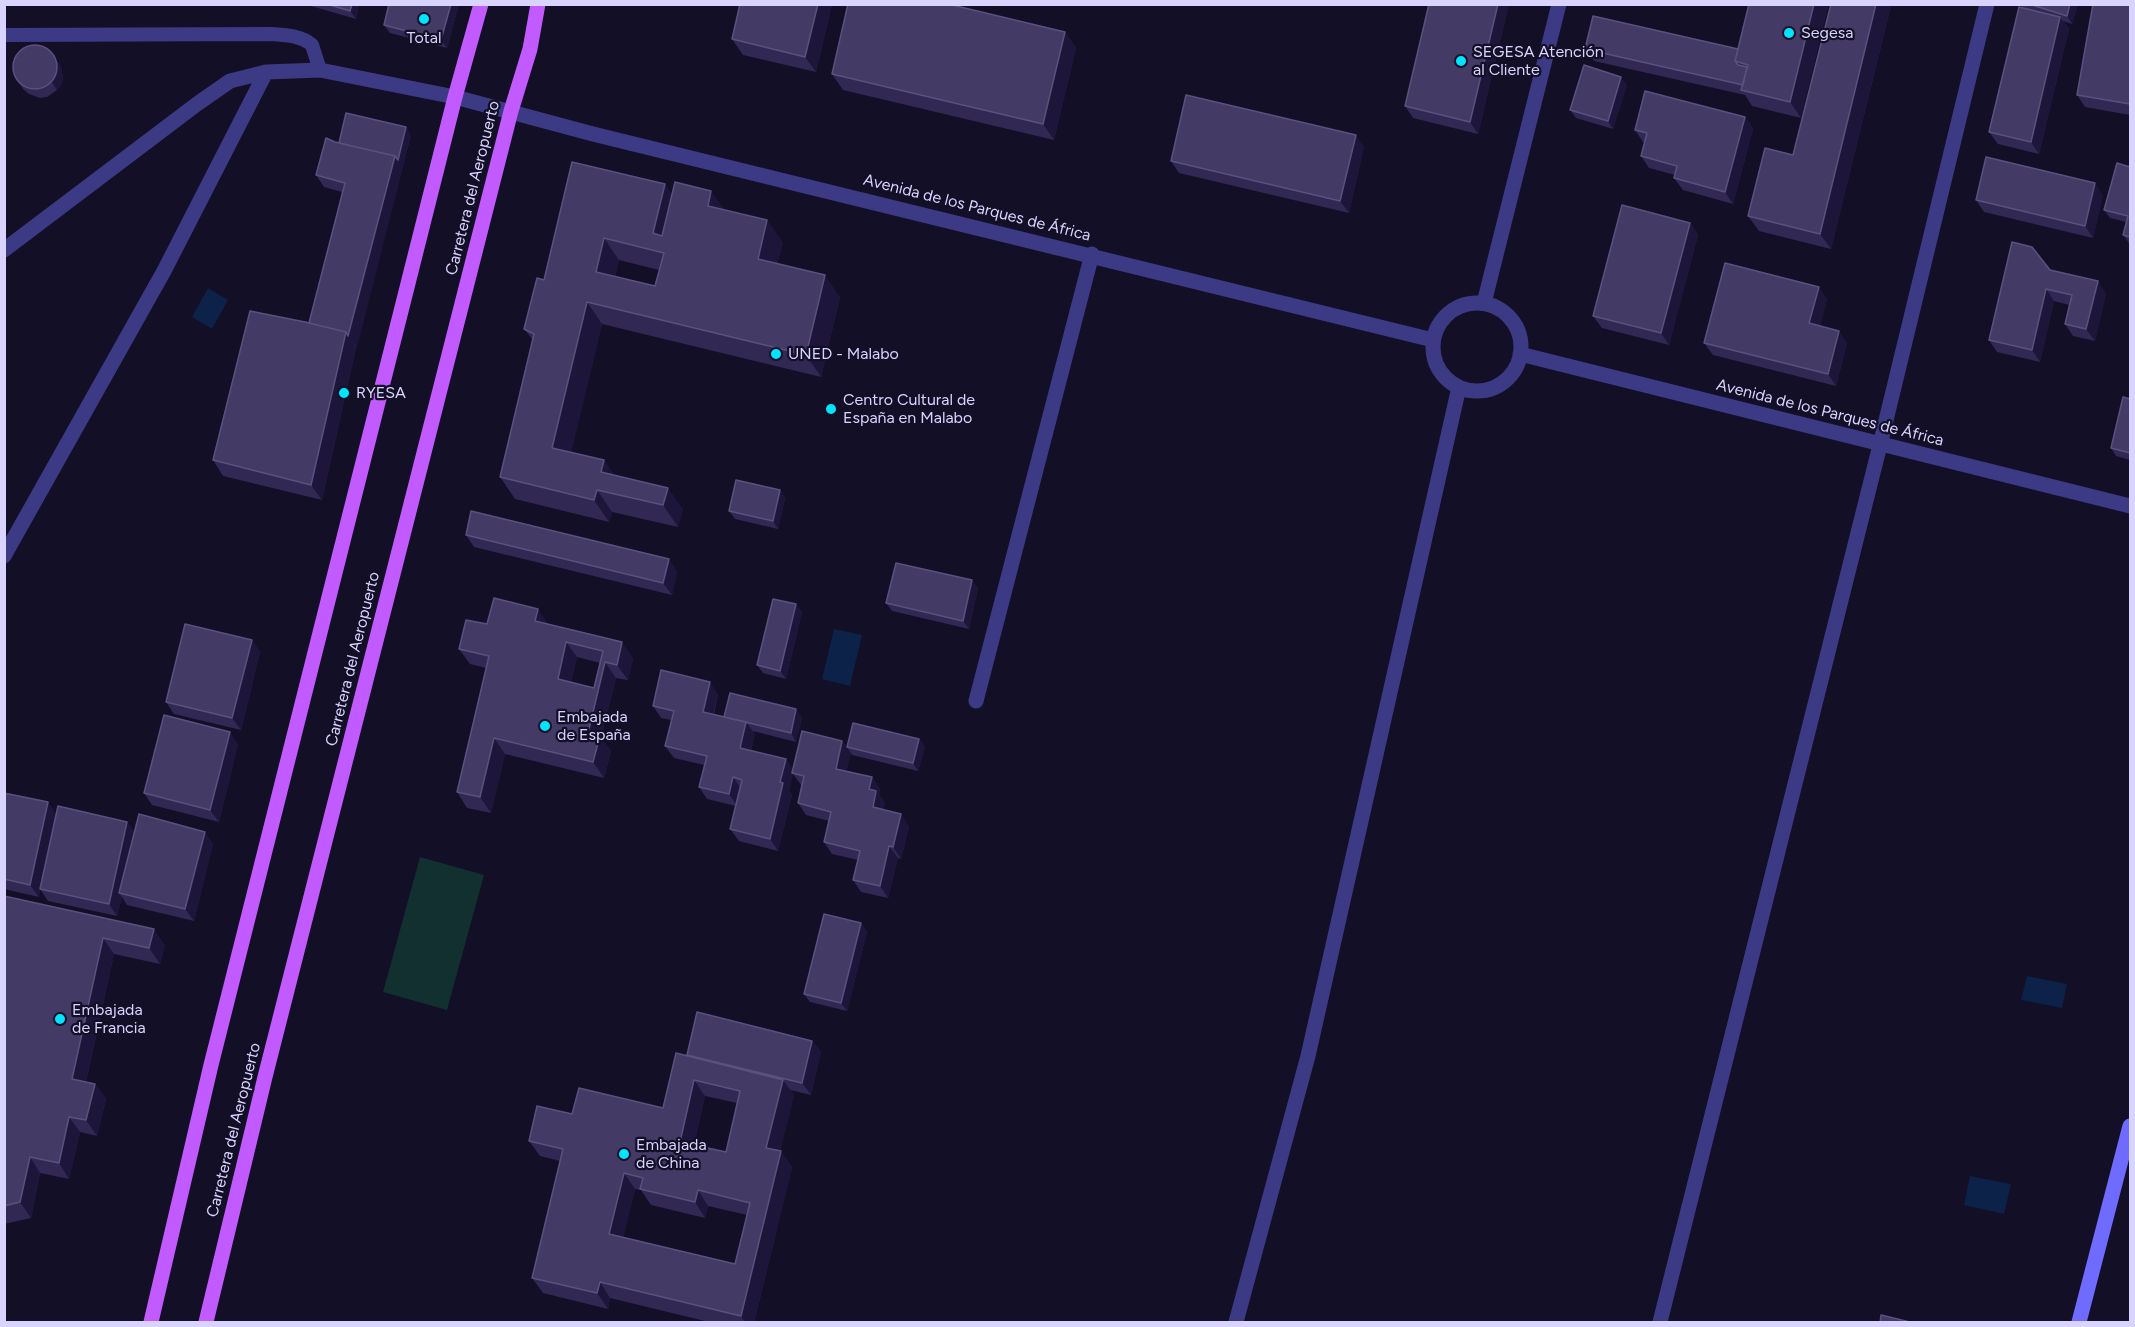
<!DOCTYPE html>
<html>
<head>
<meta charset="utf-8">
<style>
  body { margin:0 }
  #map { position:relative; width:2135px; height:1327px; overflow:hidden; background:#130f26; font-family:Figtree,sans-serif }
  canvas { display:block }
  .frame { position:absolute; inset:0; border:6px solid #d9d4ff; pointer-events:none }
</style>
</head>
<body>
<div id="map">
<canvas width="2135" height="1327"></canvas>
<div class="frame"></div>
</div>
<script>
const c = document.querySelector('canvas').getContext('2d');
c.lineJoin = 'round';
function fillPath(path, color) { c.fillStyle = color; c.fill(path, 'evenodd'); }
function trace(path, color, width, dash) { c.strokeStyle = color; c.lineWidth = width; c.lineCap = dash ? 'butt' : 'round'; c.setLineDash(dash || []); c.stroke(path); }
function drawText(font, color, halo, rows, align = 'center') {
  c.font = font + ' Figtree,sans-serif'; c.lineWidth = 4.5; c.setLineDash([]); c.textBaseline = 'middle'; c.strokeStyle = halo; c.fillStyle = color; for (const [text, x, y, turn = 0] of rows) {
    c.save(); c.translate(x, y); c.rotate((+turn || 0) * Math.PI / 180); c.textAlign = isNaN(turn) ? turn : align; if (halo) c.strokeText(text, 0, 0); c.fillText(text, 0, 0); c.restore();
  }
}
const green = new Path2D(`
  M 420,857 L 484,875 L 447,1010 L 383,992 Z`);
const water = new Path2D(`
  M 208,288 L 228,300 L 212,329 L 192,317 Z
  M 834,629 L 862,635 L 850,686 L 822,679 Z
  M 2027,976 L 2067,984 L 2062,1008 L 2021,1000 Z
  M 1970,1176 L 2011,1184 L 2004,1214 L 1964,1205 Z`);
const lane = new Path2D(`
  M 4,35 L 270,34 C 284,35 301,35 312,45 L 320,70`);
const street = new Path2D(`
  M 4,250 L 197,104 L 230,81 L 266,72 L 320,70 L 455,97 L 593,134 L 1433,340
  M 1484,303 L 1559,4
  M1433 347a44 44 0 1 1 88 0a44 44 0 1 1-88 0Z
  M 1520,354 L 2130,506
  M 4,556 L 164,271 L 266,72
  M 976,701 L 1092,254
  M 1236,1322 L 1308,1056 L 1459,387
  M 1660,1322 L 1880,445 L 1987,4`);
const secondary = new Path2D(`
  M 2079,1322 L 2130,1126`);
const primary = new Path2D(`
  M 151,1322 L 211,1065 L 455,97 L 481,4
  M 206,1322 L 265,1077 L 511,111 L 530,49 L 538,4`);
const wall = new Path2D(`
  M 304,4 L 359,4 L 356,19 Z
  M 389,4 L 459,4 L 447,48 L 390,33 L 384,25 Z
  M 740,4 L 832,4 L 816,72 L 743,55 L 732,39 Z
  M 1429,4 L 1509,4 L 1478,134 L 1413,118 L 1405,106 Z
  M 1749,4 L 1801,118 L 1752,106 L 1745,95 L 1594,61 L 1585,49 L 1738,49 Z
  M 1831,4 L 1889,4 L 1891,6 L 1831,249 L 1759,231 L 1748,216 L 1793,155 Z
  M 2020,4 L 2078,4 L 2072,24 L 2063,21 L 2069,29 L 2039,154 L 1998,144 L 1989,132 L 2023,8 Z
  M 2130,4 L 2130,115 L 2085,107 L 2077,95 Z
  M 1065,32 L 1076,48 L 1054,140 L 843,90 L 832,74 Z
  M 61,66 L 63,79 L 61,85 L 57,90 L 47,97 L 40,98 L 29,94 L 24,90 L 18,82 Z
  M 1627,85 L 1613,129 L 1576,118 L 1570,110 Z
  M 1745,117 L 1753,129 L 1733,204 L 1683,190 L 1674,178 L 1675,175 L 1649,168 L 1641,156 L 1644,142 L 1643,142 L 1635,130 Z
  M 411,135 L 356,348 L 322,500 L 223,476 L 213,460 L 309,323 L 342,192 L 324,187 L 316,175 L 339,143 Z
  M 1364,147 L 1349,213 L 1179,173 L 1171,161 Z
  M 572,162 L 672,194 L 724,210 L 783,242 L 777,264 L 840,297 L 821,377 L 602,324 L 571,452 L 604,460 L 614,475 L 683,509 L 678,527 L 612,512 L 609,522 L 515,499 L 500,477 L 533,340 L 524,329 L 544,280 ZM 619,260 L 659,270 L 655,286 L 615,277 Z
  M 2130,167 L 2130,244 L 2129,243 L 2123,235 L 2126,222 L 2110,218 L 2104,210 Z
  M 2103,195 L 2093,238 L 1984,212 L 1976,200 Z
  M 1690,223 L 1698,235 L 1669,345 L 1602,328 L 1593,316 Z
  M 2050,270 L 2106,293 L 2095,341 L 2073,336 L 2065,324 L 2069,305 L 2054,301 L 2040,362 L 1997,352 L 1989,340 Z
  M 1827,299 L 1820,326 L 1847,343 L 1836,386 L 1713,355 L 1704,343 Z
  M 2130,399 L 2130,460 L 2116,456 L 2111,448 Z
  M 780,490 L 785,498 L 778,529 L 735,519 L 729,511 Z
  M 466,535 L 677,571 L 672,595 L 474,547 Z
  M 978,588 L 969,629 L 892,611 L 886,603 Z
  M 802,612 L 786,679 L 763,673 L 757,665 Z
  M 487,624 L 549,624 L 633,658 L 628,680 L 616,678 L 601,738 L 611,751 L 604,778 L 505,754 L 491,813 L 467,808 L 457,792 L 486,668 L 470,664 L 459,649 ZM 577,657 L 600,663 L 594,688 L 571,682 Z
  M 252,640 L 260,652 L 241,730 L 174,714 L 166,702 Z
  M 718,694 L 714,714 L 724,717 L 802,717 L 796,742 L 753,731 L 755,734 L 751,750 L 793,769 L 842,741 L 851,753 L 846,771 L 872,777 L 880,789 L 879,794 L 885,803 L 883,809 L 909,826 L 901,859 L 898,858 L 888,898 L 861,892 L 853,880 L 858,860 L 832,854 L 824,842 L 829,821 L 806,815 L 798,803 L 802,785 L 801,785 L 793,774 L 789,791 L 792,795 L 778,851 L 739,841 L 730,829 L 736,806 L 707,799 L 699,787 L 704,765 L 674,758 L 665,746 L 671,720 L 661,718 L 653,706 Z
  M 919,739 L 925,747 L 918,771 L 852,755 L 847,747 Z
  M 238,744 L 219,822 L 152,805 L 144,793 Z
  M 4,793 L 56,814 L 127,822 L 134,832 L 213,844 L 194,921 L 127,905 L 122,897 L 117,916 L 48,901 L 40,889 L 39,897 L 4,889 Z
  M 4,896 L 165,945 L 160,964 L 114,954 L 86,1082 L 95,1084 L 106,1099 L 97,1136 L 80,1132 L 69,1179 L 40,1173 L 31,1218 L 4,1224 Z
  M 861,923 L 867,932 L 847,1011 L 810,1002 L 804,994 Z
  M 812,1041 L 821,1052 L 811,1095 L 790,1090 L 794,1095 L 780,1151 L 792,1167 L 754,1323 L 713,1323 L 610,1298 L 608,1309 L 543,1293 L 532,1278 L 560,1161 L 540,1156 L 529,1141 L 572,1114 L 663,1108 L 688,1056 L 687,1055 ZM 705,1096 L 737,1103 L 726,1152 L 694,1145 ZM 635,1189 L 641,1190 L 651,1205 L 705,1218 L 708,1206 L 747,1215 L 735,1264 L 623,1237 Z`);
const shadedWall = new Path2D(`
  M 352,4 L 359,4 L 356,19 L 350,11 Z
  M 451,4 L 459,4 L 447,48 L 441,40 Z
  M 818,4 L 832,4 L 816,72 L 805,57 Z
  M 1498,4 L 1509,4 L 1478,134 L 1470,122 Z
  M 1814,4 L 1829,4 L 1801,118 L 1790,102 Z
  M 1876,4 L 1889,4 L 1891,6 L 1831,249 L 1820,234 Z
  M 2070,4 L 2078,4 L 2072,24 L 2067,16 Z
  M 2060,17 L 2069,29 L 2039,154 L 2031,142 Z
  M 1065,32 L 1076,48 L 1054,140 L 1043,124 Z
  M 55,58 L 61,66 L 63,79 L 61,85 L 57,90 L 52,82 Z
  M 1621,77 L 1627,85 L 1613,129 L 1608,121 Z
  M 1745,117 L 1753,129 L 1733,204 L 1725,192 Z
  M 406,127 L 411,135 L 357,348 L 348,336 L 395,156 Z
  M 1356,135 L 1364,147 L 1349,213 L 1340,201 Z
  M 2095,183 L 2103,195 L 2093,238 L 2085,226 Z
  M 665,184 L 680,206 L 668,255 L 653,233 Z
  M 711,191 L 727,213 L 708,206 Z
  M 767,220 L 783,242 L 773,281 L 758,259 Z
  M 1690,223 L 1698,235 L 1669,345 L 1661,333 Z
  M 604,238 L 619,260 L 611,294 L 596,272 Z
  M 825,275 L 840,297 L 821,377 L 806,355 Z
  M 2098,281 L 2106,293 L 2095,341 L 2086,329 Z
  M 1819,287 L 1827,299 L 1818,335 L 1809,323 Z
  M 2046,289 L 2054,301 L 2040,362 L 2032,350 Z
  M 587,302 L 602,324 L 567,470 L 552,448 Z
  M 1839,331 L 1847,343 L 1836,386 L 1828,374 Z
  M 346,332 L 356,348 L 322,500 L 311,485 Z
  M 604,460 L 619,482 L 601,472 Z
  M 668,488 L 683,509 L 678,527 L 663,505 Z
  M 597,490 L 612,512 L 609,522 L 594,500 Z
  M 780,490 L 785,498 L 778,529 L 773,521 Z
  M 669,559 L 677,571 L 672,595 L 663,583 Z
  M 972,580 L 978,588 L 969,629 L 963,621 Z
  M 796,604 L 802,612 L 786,679 L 780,671 Z
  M 538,609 L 549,625 L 535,621 Z
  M 252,640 L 260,652 L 241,730 L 232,718 Z
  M 566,642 L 577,657 L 568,695 L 558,679 Z
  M 622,642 L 633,658 L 628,680 L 617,665 Z
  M 605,662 L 616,678 L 601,738 L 611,751 L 604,778 L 593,762 L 588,733 Z
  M 710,682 L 718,694 L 711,723 L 703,712 Z
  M 796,709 L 802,717 L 796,742 L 791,733 Z
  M 746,722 L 755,734 L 749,760 L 740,748 Z
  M 230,732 L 238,744 L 219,822 L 210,810 Z
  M 494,738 L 505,754 L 491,813 L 480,797 Z
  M 919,739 L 925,747 L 918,771 L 913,763 Z
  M 842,741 L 851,753 L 844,781 L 836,769 Z
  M 786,759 L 794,771 L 789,791 L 792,795 L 778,851 L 770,839 L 780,782 Z
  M 733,777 L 741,789 L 737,806 L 729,794 Z
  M 872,777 L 880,789 L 879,794 L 885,803 L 881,819 L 873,807 L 869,789 Z
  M 48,802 L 57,814 L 39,897 L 30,885 Z
  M 901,814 L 909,826 L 901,859 L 893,847 Z
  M 127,822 L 136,834 L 119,893 L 122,897 L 117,916 L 109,904 Z
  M 205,832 L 213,844 L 194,921 L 185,909 Z
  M 889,846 L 898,858 L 888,898 L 880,886 Z
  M 861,923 L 867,932 L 847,1011 L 841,1003 Z
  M 154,929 L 165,945 L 160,964 L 149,948 Z
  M 103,938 L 114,954 L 83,1095 L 72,1079 Z
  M 812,1041 L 821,1052 L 811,1095 L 802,1083 Z
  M 694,1080 L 705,1096 L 691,1158 L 680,1142 Z
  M 783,1080 L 794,1095 L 777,1164 L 766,1148 Z
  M 95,1084 L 106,1099 L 97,1136 L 86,1120 Z
  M 69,1117 L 80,1132 L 69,1179 L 59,1163 Z
  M 781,1151 L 792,1167 L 754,1323 L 745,1323 L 741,1316 Z
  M 30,1157 L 40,1173 L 31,1218 L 20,1202 Z
  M 624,1173 L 635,1189 L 620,1250 L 609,1234 Z
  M 698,1190 L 708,1206 L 705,1218 L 695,1202 Z
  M 600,1282 L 610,1298 L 608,1309 L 597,1293 Z`);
const building = new Path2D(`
  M 327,4 L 352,4 L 350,11 Z
  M 389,4 L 451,4 L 441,40 L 384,25 Z
  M 740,4 L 818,4 L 805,57 L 732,39 Z
  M 848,4 L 948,4 L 1065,32 L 1043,124 L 832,74 Z
  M 1429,4 L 1498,4 L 1470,122 L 1405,106 Z
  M 1749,4 L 1814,4 L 1790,102 L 1741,90 L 1748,65 L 1735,61 Z
  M 1831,4 L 1876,4 L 1820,234 L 1748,216 L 1765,148 L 1793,155 Z
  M 2029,4 L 2070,4 L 2067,16 Z
  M 2093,4 L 2130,4 L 2130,104 L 2077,95 Z
  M 2019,7 L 2060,17 L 2031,142 L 1989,132 Z
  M 1593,16 L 1738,49 L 1735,61 L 1738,65 L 1747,67 L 1743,85 L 1585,49 Z
  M13 67a22 22 0 1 1 44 0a22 22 0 1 1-44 0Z
  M 1584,65 L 1621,77 L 1608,121 L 1570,110 Z
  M 1645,91 L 1745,117 L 1725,192 L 1674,178 L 1677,166 L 1641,156 L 1647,133 L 1635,130 Z
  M 1186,95 L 1356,135 L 1340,201 L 1171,161 Z
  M 346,113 L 406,127 L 398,160 L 395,156 L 339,143 Z
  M 326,138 L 335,142 L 395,156 L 348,336 L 346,332 L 309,323 L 345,183 L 316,175 Z
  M 1986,157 L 2095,183 L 2085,226 L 1976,200 Z
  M 572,162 L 665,184 L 653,233 L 662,236 L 675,182 L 711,191 L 708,206 L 767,220 L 758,259 L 825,275 L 806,355 L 587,302 L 552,448 L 604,460 L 601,472 L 668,488 L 663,505 L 597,490 L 594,500 L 500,477 L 534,334 L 524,329 L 537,278 L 544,280 ZM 604,238 L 664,253 L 655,286 L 596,272 Z
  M 2117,163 L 2130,167 L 2130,237 L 2123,235 L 2128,216 L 2104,210 Z
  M 1622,205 L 1690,223 L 1661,333 L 1593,316 Z
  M 2012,242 L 2032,247 L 2050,270 L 2098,281 L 2086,329 L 2065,324 L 2072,295 L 2046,289 L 2032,350 L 1989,340 Z
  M 1725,263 L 1819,287 L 1809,323 L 1839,331 L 1828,374 L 1704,343 Z
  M 250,311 L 305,322 L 346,332 L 311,485 L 213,460 Z
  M 2123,397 L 2130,399 L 2130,453 L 2111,448 Z
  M 736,480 L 780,490 L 773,521 L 729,511 Z
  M 471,511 L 669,559 L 663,583 L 466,535 Z
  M 896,563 L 972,580 L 963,621 L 886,603 Z
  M 494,598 L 538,609 L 535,621 L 622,642 L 617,665 L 605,662 L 588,733 L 600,736 L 593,762 L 494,738 L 480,797 L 457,792 L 489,656 L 459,649 L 466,620 L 487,624 ZM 566,642 L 603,651 L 594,688 L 558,679 Z
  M 773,599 L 796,604 L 780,671 L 757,665 Z
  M 185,624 L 252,640 L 232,718 L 166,702 Z
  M 661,670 L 710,682 L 703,712 L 746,722 L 740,748 L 786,759 L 780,782 L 783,783 L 770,839 L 730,829 L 742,780 L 733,777 L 729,794 L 699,787 L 707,756 L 665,746 L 674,711 L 653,706 Z
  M 730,693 L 796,709 L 791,733 L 724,717 Z
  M 164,715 L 230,732 L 210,810 L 144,793 Z
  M 853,723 L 919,739 L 913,763 L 847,747 Z
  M 802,731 L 842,741 L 836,769 L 872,777 L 869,789 L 876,791 L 873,807 L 901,814 L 893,847 L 889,846 L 880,886 L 853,880 L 860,851 L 824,842 L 831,812 L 798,803 L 804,776 L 792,773 Z
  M 4,793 L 48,802 L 30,885 L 4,879 Z
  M 58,806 L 127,822 L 109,904 L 40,889 Z
  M 139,814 L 205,832 L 185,909 L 119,893 Z
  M 4,896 L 154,929 L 149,948 L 103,938 L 72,1079 L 95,1084 L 86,1120 L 69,1117 L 59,1163 L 30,1157 L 20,1202 L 4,1206 Z
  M 824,914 L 861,923 L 841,1003 L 804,994 Z
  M 697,1012 L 812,1041 L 802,1083 L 687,1055 Z
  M 676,1053 L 783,1080 L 766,1148 L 781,1151 L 741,1316 L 600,1282 L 597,1293 L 532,1278 L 563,1149 L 529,1141 L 537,1106 L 572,1114 L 579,1088 L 663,1108 ZM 694,1080 L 740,1091 L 726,1152 L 680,1142 ZM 624,1173 L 643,1178 L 640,1189 L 695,1202 L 698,1190 L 750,1203 L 735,1264 L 609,1234 Z
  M 1881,1315 L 1914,1323 L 1880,1323 Z`);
const markers = [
  [424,19,6,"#00e5ff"],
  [1789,33,6,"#00e5ff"],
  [1461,61,6,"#00e5ff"],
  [776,354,6,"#00e5ff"],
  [344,393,6,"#00e5ff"],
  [831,409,6,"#00e5ff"],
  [545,726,6,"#00e5ff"],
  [60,1019,6,"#00e5ff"],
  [624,1154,6,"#00e5ff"]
];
const poiNames = [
  ["Segesa",1801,33],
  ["Total",424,38,"center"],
  ["SEGESA Atención",1473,52],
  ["al Cliente",1473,70],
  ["UNED - Malabo",788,354],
  ["RYESA",356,393],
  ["Centro Cultural de",843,400],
  ["España en Malabo",843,418],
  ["Embajada",557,717],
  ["de España",557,735],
  ["Embajada",72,1010],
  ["de Francia",72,1028],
  ["Embajada",636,1145],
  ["de China",636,1163]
];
const streetNames = [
  ["Carretera del Aeropuerto",473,188,-76],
  ["Avenida de los Parques de África",977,208,14],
  ["Avenida de los Parques de África",1830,413,14],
  ["Carretera del Aeropuerto",353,659,-76],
  ["Carretera del Aeropuerto",234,1130,-76]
];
fillPath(green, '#12302f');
fillPath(water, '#0c2248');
trace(lane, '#3d3a85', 14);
trace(street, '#3d3a85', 15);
trace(secondary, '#6f6bff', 15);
trace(primary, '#c25bff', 15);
fillPath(wall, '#312854');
fillPath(shadedWall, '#1d163a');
fillPath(building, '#433a66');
trace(building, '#5a527e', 1.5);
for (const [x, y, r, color] of markers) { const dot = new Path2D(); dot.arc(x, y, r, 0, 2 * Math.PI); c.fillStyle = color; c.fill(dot); trace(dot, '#130f26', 2); }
drawText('16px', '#d9d4ff', '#130f26', poiNames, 'left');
drawText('16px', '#d9d4ff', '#130f26', streetNames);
</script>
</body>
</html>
